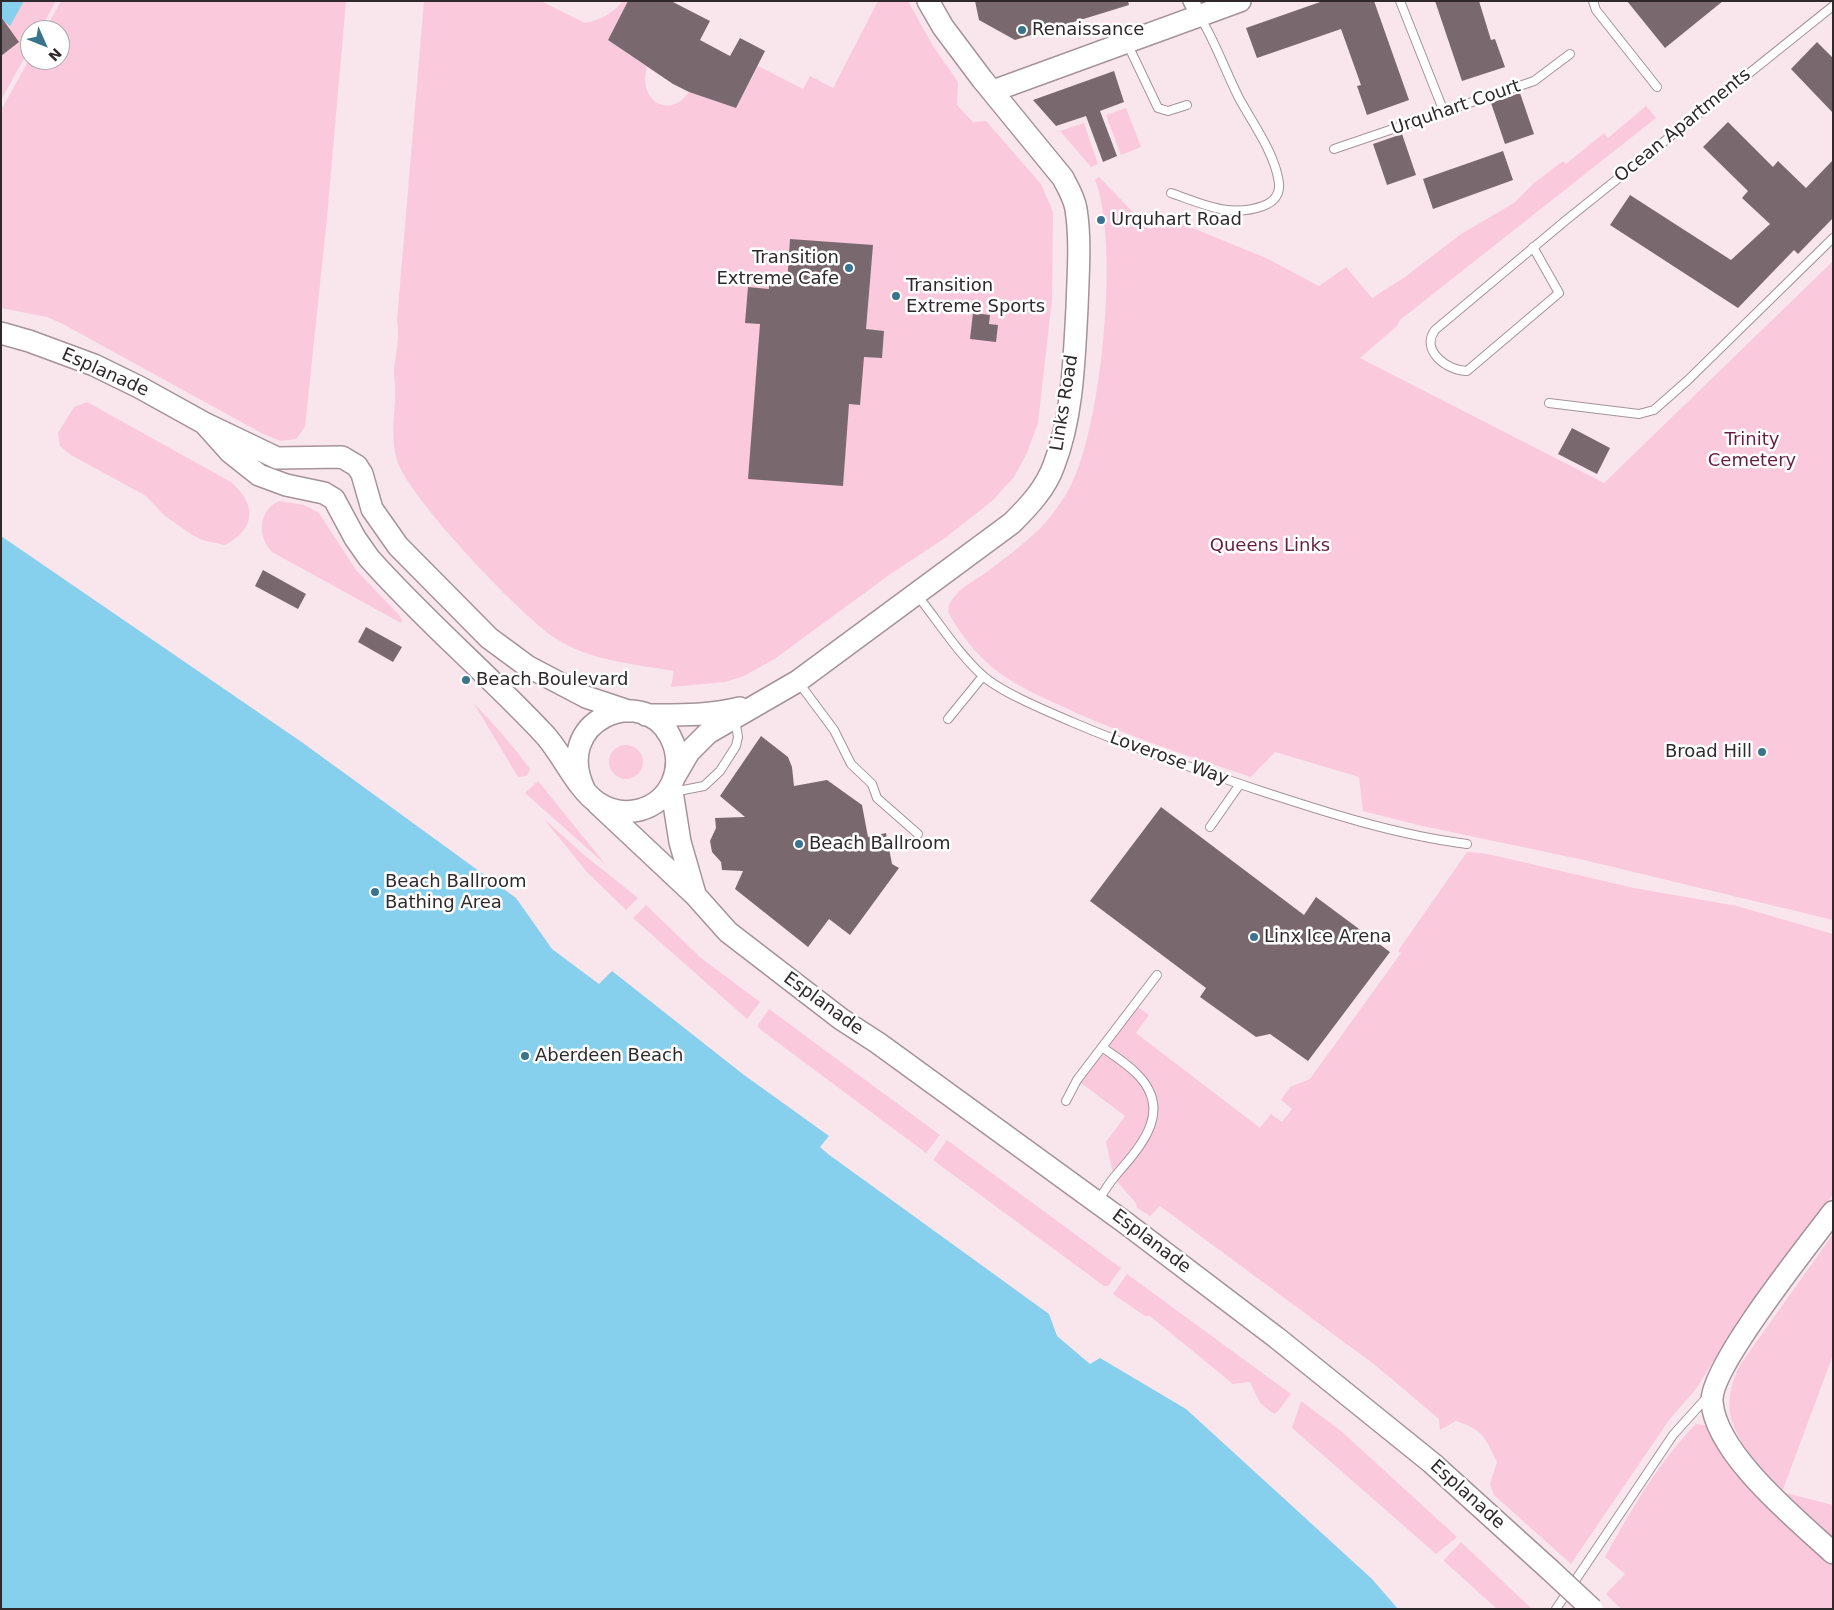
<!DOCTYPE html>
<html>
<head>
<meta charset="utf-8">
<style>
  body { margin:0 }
  #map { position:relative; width:1834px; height:1610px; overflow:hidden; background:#f9e6ed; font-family:"DejaVu Sans",sans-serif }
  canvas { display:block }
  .frame { position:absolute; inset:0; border:2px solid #2f292b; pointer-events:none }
  .north { position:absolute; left:20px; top:20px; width:50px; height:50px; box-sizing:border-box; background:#fff; border:1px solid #aca9aa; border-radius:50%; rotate:134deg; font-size:14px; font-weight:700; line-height:20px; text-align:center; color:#2f292b }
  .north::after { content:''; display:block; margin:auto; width:18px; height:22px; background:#39748c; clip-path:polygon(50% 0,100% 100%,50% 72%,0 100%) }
</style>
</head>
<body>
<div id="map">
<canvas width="1834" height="1610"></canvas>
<div class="frame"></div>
<div class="north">N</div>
</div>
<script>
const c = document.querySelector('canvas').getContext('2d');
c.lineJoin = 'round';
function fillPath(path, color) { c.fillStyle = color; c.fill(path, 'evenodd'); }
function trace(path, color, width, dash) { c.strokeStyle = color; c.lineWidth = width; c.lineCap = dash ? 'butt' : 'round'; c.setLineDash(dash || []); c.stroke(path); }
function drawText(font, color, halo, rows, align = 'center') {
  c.font = font + ' "DejaVu Sans",sans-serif'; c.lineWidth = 5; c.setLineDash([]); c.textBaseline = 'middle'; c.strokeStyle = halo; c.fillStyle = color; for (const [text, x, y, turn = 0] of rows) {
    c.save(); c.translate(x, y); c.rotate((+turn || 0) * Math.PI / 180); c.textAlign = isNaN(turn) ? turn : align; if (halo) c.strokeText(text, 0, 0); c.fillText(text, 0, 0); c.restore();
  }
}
const green = new Path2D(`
  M 1,1 L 56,1 L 40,30 L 30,30 L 30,48 L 1,100 Z
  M 61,1 L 346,1 L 327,217 L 305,427 L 296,439 L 281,441 L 265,435 L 61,323 L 47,317 L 1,308 L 1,110 L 30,58 L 30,60 L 60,60 L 60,30 L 45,30 Z
  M 424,1 L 541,1 L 585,23 C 602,19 612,14 623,1 L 628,1 L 608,40 L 647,67 C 637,101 670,120 689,92 L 736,108 L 758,66 L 803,89 L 810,76 L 833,88 L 878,1 L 908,1 L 933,46 L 958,82 L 957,105 L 973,122 L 986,121 L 1041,184 L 1053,212 L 1052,299 L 1038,423 L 1027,453 L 1014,477 L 992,501 L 945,538 L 889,575 L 776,658 L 744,676 L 725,682 L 671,687 L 674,671 C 634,664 590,661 555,638 C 522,617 406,495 397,460 C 391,440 394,420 395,400 C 396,390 394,379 394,369 C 396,353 400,337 397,320 Z
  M 1646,106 L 1656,118 L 1400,320 L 1397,326 L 1360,358 L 1604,483 L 1833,261 L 1833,920 L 1584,860 L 1418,825 L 1363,811 L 1359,777 L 1275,752 L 1251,777 C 1185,755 1118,733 1055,703 C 1033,693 1011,683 992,667 C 974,652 961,634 949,614 C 947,607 949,603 954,597 C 962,587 973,581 984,574 C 1001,561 1018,549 1034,534 C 1047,523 1056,509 1065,496 C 1102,440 1120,241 1095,180 L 1099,177 L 1150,230 L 1162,212 L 1178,222 L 1266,258 L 1319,286 L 1346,267 L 1372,298 L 1405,277 L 1461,234 L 1514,203 L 1534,183 L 1563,161 L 1566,164 L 1604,133 L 1608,138 Z
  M 1126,108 L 1141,147 L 1121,155 L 1106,115 Z
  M 1084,123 L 1098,164 L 1091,167 L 1060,131 Z
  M 87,402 L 231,482 C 256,504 257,528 225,545 L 202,540 L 191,534 L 165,516 L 146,496 L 71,455 L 60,446 L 58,433 L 74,407 Z
  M 279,501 L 304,505 L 319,513 L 356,570 L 399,615 L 402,620 L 401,623 L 272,552 C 257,536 258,511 279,501 Z
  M 473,702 C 493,724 513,745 530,769 L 527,776 L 518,777 Z
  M609 762a17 17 0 1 1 34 0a17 17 0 1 1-34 0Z
  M 538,781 L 606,865 L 525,793 Z
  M 544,819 L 583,854 L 638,898 L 626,910 L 586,871 Z
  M 1467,852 L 1488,854 L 1634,888 L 1737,906 L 1833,934 L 1833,1194 L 1739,1320 L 1696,1389 L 1669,1420 L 1571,1564 L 1494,1495 L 1490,1484 L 1497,1462 C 1485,1438 1484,1430 1456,1421 L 1440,1430 L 1439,1419 L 1375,1365 L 1160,1206 L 1150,1216 L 1137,1208 L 1136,1203 L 1114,1178 L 1106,1142 L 1125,1116 L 1077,1080 L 1135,1005 L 1149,1015 L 1136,1033 L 1260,1128 L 1271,1114 L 1282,1122 L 1292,1109 L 1281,1100 L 1290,1087 L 1310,1079 L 1401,953 L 1398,951 Z
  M 646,905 L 701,958 L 760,1002 L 747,1019 L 633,918 Z
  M 769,1009 L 940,1135 L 926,1153 L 761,1030 L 757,1026 Z
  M 947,1140 L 1121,1268 L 1108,1286 L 1104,1286 L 933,1160 Z
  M 1833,1234 L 1833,1355 L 1782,1492 L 1833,1505 L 1833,1542 C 1802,1512 1738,1457 1730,1413 C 1728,1397 1732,1380 1740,1365 Z
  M 1127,1274 L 1291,1394 L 1279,1410 L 1274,1414 L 1260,1403 L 1250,1382 L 1233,1384 L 1150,1316 L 1145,1316 L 1113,1294 Z
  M 1301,1401 L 1341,1431 L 1457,1537 L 1436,1554 L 1292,1428 Z
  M 1696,1424 L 1708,1426 L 1780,1517 L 1833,1565 L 1833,1609 L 1621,1609 L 1606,1594 L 1625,1574 L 1605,1557 C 1631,1510 1659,1461 1696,1424 Z
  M 1461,1542 L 1532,1609 L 1497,1609 L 1445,1562 L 1444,1560 Z`);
const water = new Path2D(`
  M 1,1 L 24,1 L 10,26 L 1,19 Z
  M 1,536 L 303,743 L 516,898 L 552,949 L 599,984 L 612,971 L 744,1075 L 829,1136 L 820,1147 L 828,1154 L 1049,1314 L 1057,1336 L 1090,1364 L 1100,1358 L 1186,1409 L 1372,1579 L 1398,1609 L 1,1609 Z`);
const building = new Path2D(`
  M 628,1 L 671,1 L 710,21 L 700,40 L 730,56 L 740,38 L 765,51 L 736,108 L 689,92 L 673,84 L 608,40 Z
  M 975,1 L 1128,1 L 1129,5 L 1015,40 L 979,20 Z
  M 1323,1 L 1374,1 L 1409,100 L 1367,115 L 1357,86 L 1361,85 L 1341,29 L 1257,58 L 1246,28 Z
  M 1435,1 L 1479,1 L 1491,40 L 1495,39 L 1505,67 L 1462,81 Z
  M 1627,1 L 1723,1 L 1665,48 Z
  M 1,17 L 19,42 L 1,56 Z
  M 1817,42 L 1833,58 L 1833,113 L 1791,69 Z
  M 1114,71 L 1124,102 L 1100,111 L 1117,156 L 1103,162 L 1086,116 L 1056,126 L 1033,100 Z
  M 1520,93 L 1534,134 L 1505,144 L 1491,103 Z
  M 1728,122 L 1773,167 L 1778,161 L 1806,188 L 1833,160 L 1833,218 L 1798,254 L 1794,250 L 1738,308 L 1610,225 L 1630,195 L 1731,260 L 1770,224 L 1742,198 L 1748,191 L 1703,147 Z
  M 1402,134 L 1416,175 L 1387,185 L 1373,144 Z
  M 1503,151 L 1513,180 L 1433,209 L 1423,179 Z
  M 790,239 L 873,245 L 866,329 L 884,331 L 882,358 L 864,357 L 860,405 L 849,404 L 843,486 L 748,479 L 760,324 L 745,323 L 748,287 L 769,289 L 769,283 L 787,284 Z
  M 973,313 L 990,315 L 989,324 L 998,325 L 996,342 L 970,339 Z
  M 1572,428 L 1610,448 L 1597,474 L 1558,454 Z
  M 263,570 L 306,594 L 298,609 L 255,586 Z
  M 366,627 L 402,647 L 393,662 L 358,642 Z
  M 761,736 L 788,757 L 792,767 L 794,786 L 827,780 L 862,805 L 868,837 L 886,833 L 892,864 L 899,868 L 850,935 L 829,919 L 808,947 L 735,889 L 743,871 L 722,870 L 721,862 L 712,852 L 710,841 L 716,828 L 715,818 L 745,817 L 720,796 Z
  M 1161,807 L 1304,915 L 1316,897 L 1390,952 L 1308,1061 L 1270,1034 L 1256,1037 L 1200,997 L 1206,988 L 1090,901 Z`);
const lane = new Path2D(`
  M 1400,1 L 1444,112
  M 1593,1 L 1596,10 L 1657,87
  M 1127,43 L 1158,108 L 1168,111 L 1187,105
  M 1334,149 L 1534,81 L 1570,54
  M 1171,193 C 1203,204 1230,218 1263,206 C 1274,202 1280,195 1279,183 C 1275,154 1254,125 1240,100 C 1226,73 1216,43 1200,17
  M 1533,247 L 1559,293 L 1467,371 C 1447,371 1420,350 1435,330 L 1565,221 L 1833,6
  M 1549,403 L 1639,414 L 1654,410 L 1688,380 L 1833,238
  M 917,595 C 938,621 957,652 982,675 C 1000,692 1049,712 1072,722 C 1133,748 1195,769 1258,790 C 1325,812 1396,835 1467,844
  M 799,683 L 834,730 L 851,764 L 872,784 L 877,798 L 918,834
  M 948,719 L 983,676
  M 673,792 L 704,786 L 720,771 L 736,746 L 738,737 L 735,719
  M 1210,827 L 1240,784
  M 1066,1101 L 1077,1080 L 1157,975
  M 1098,1200 C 1104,1192 1109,1183 1116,1175 C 1142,1145 1174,1110 1136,1073 C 1126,1063 1113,1055 1102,1047
  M 1556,1609 L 1673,1435 L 1709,1395`);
const street = new Path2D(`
  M 1191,1 L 1199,16`);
const secondary = new Path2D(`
  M 993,91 L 1240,1
  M 1,333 L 29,341 L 94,365 L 139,387 L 204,423 L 277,458 L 342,457 L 357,466 L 362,474 L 372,509 L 398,546 L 489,638 L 527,666 L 586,697 L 628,711
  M 204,423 L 230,452 L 259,475 L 286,485 L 324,493 L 334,499 L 355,538 L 369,558 C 424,620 488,674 545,735 C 563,755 577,789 598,803 C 624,820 659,811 672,783 C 679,767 678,751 670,736 C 643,683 550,720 585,791
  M 646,715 C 678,715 708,716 740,708
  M 675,776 L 689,752 L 708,733 L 798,681 L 1012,523 C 1029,506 1046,488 1054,465 C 1073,416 1074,360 1077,308 C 1078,275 1081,241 1076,209 C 1074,197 1068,188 1063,178 L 982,79 L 943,27 L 928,1
  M 671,785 L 680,842 L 695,894
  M 597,803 L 695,895 L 728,932 L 841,1019 L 878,1043 L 1127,1224 L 1277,1338 L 1432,1463 L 1549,1569
  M 1833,1212 C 1809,1244 1709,1368 1712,1402 C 1716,1454 1796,1519 1833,1553`);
const secondaryBridge = new Path2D(`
  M 1549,1569 L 1592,1609`);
const markers = [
  [1022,30,5,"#39748c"],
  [1101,220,5,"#39748c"],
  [849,268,5,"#39748c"],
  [896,296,5,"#39748c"],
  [466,680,5,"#39748c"],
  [1762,752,5,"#39748c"],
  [799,844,5,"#39748c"],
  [375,892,5,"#39748c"],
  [1254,937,5,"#39748c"],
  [525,1056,5,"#39748c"]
];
const poiNames = [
  ["Renaissance",1032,30],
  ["Urquhart Road",1111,220],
  ["Transition",839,258,"right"],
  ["Extreme Cafe",839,279,"right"],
  ["Transition",906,286],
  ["Extreme Sports",906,307],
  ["Beach Boulevard",476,680],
  ["Broad Hill",1752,752,"right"],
  ["Beach Ballroom",809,844],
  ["Beach Ballroom",385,882],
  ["Bathing Area",385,903],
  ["Linx Ice Arena",1264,937],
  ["Aberdeen Beach",535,1056]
];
const streetNames = [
  ["Urquhart Court",1456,108,-19],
  ["Ocean Apartments",1683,126,-39],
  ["Esplanade",105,373,24],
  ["Links Road",1065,403,-81],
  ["Loverose Way",1169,759,20],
  ["Esplanade",823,1004,36],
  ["Esplanade",1151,1242,37],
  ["Esplanade",1467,1495,42]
];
const parkNames = [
  ["Trinity",1752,440],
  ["Cemetery",1752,461],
  ["Queens Links",1270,546]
];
fillPath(green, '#fac9dc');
fillPath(water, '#86cfed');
fillPath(building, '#79696f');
trace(lane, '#a4939a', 10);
trace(street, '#a4939a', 18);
trace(secondary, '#a4939a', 24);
trace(lane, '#fff', 8);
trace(street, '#fff', 15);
trace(secondary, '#fff', 21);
trace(secondaryBridge, '#a4939a', 24, []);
trace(secondaryBridge, '#fff', 21);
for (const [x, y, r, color] of markers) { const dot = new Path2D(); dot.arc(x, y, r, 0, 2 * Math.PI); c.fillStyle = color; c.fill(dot); trace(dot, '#fff', 2); }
drawText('18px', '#2f292b', '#fff', poiNames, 'left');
drawText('18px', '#2f292b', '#fff', streetNames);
drawText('18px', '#671c42', '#fff', parkNames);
</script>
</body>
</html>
